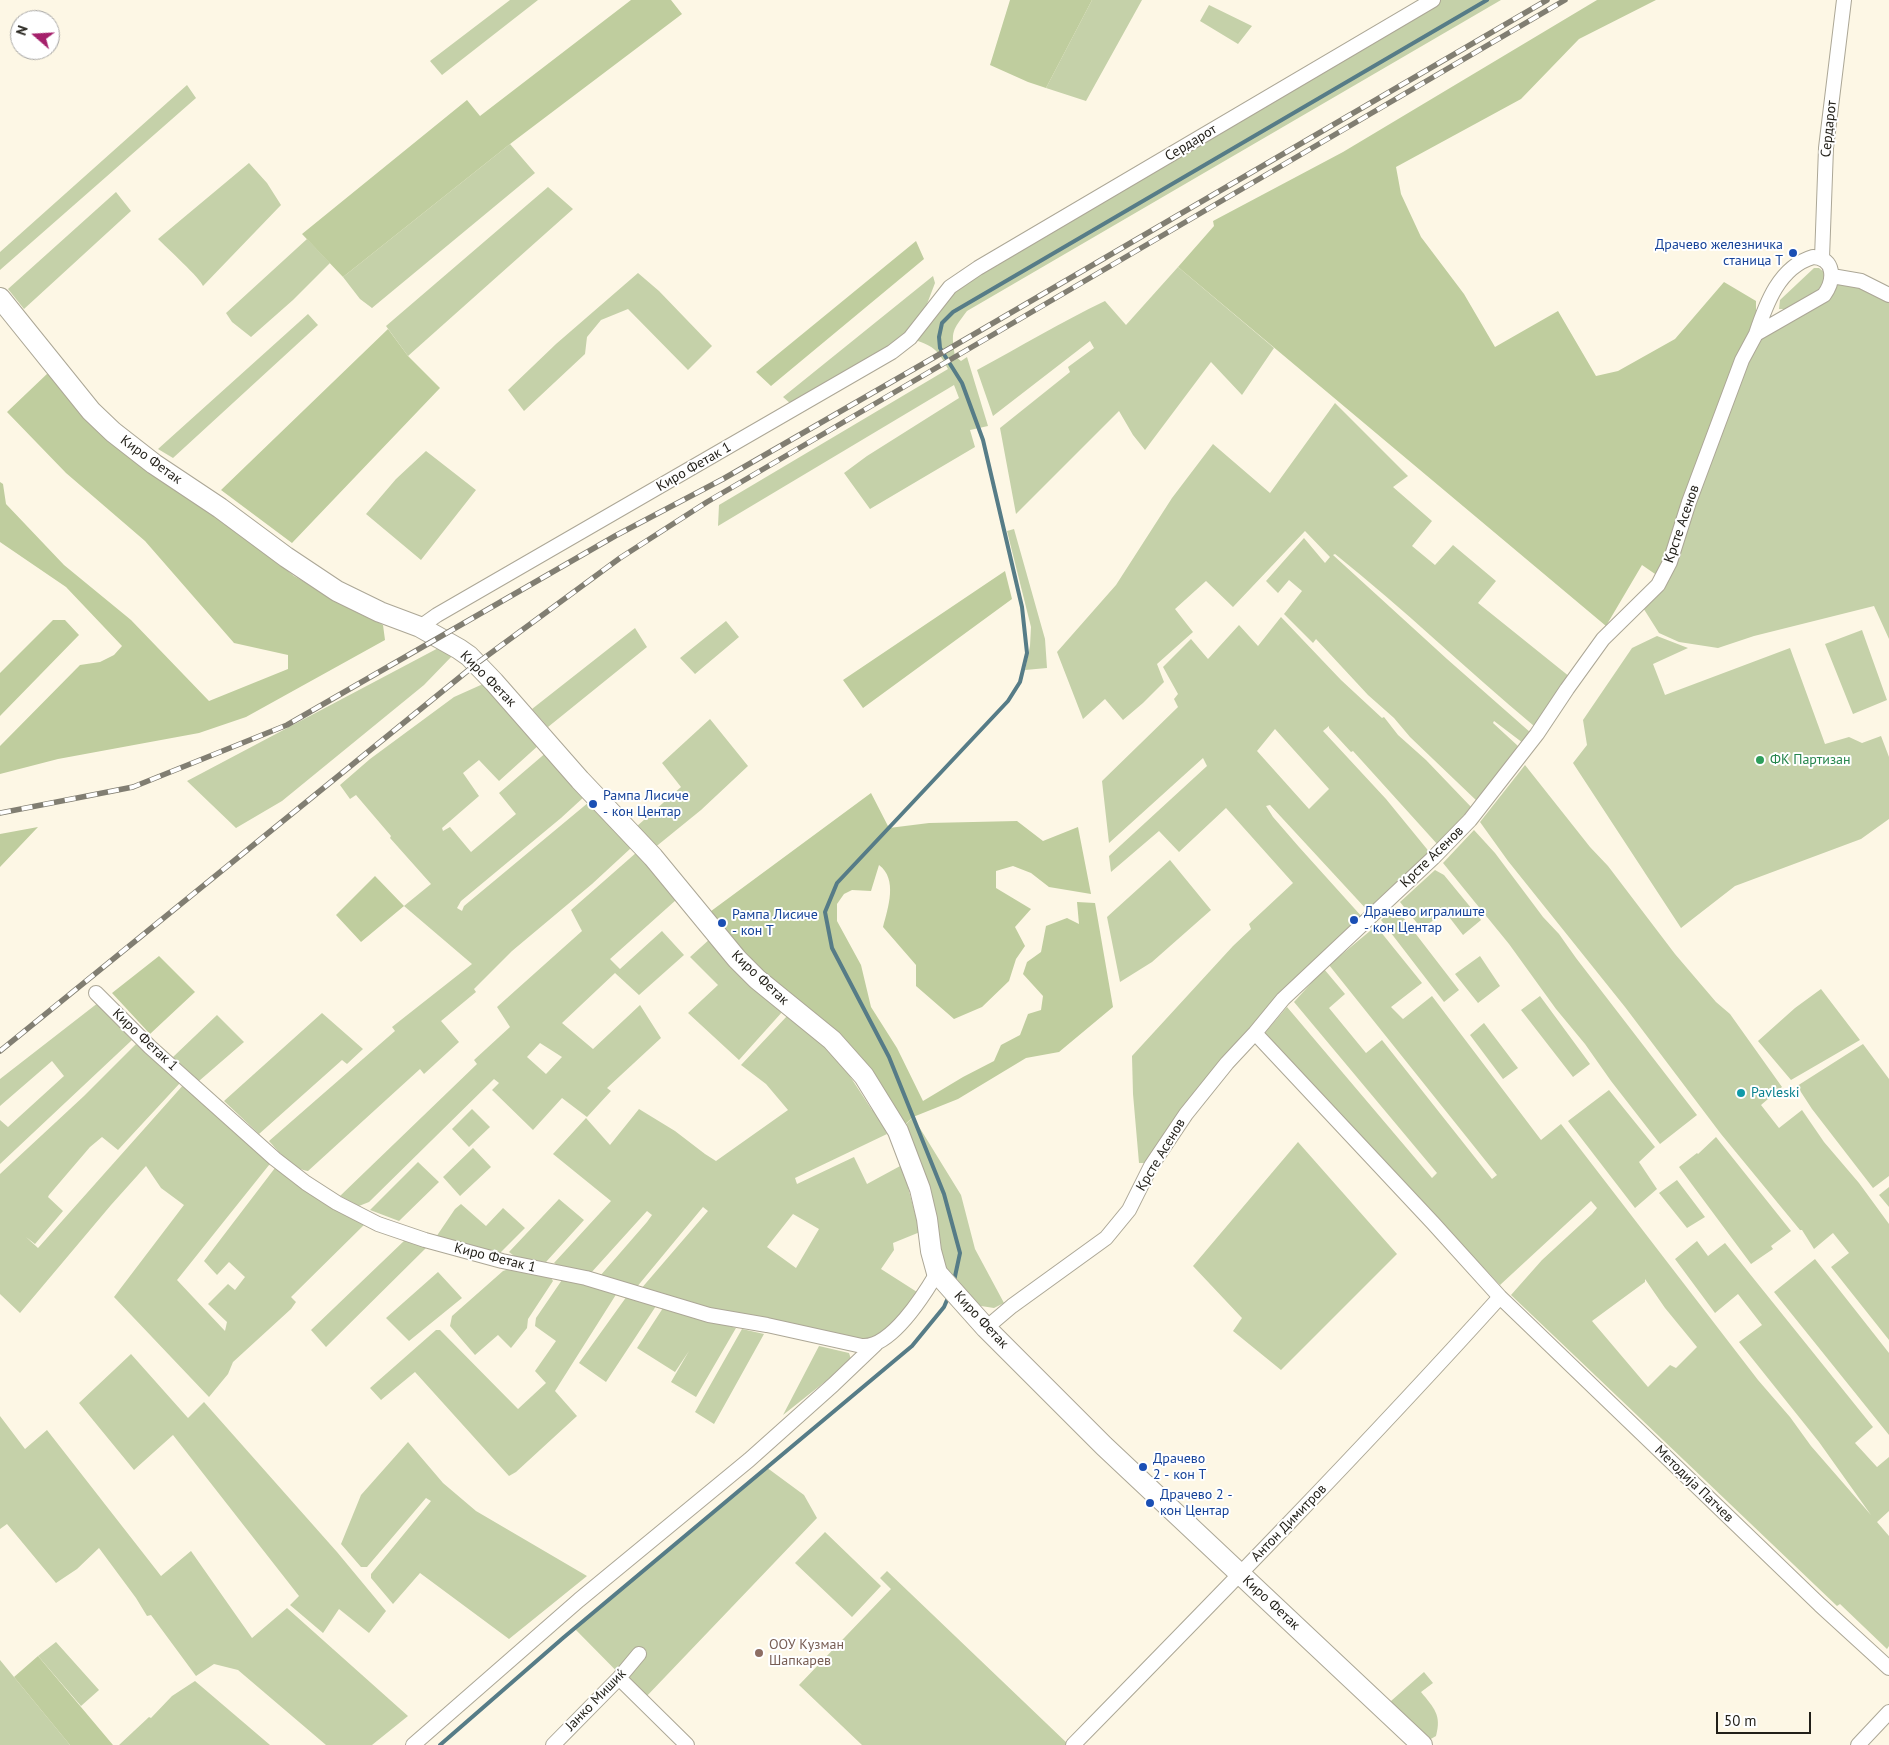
<!DOCTYPE html>
<html>
<head>
<meta charset="utf-8">
<style>
  body { margin:0 }
  #map { position:relative; width:1889px; height:1745px; overflow:hidden; background:#fdf7e5; font-family:"PT Sans",sans-serif }
  canvas { display:block }
  .north { position:absolute; left:10px; top:10px; width:50px; height:50px; box-sizing:border-box; background:#fff; border:1px solid #a6a5a3; border-radius:50%; rotate:289deg; font-size:14px; font-weight:700; line-height:20px; text-align:center; color:#211f18 }
  .north::after { content:''; display:block; margin:auto; width:18px; height:22px; background:#a5206b; clip-path:polygon(50% 0,100% 100%,50% 72%,0 100%) }
  .scale { position:absolute; left:1716px; top:1712px; width:95px; height:22px; box-sizing:border-box; border:2px solid #211f18; border-top:0; padding-left:6px; font-size:15px; line-height:18px; white-space:nowrap; color:#211f18; -webkit-text-stroke:4px #fff; paint-order:stroke }
</style>
</head>
<body>
<div id="map">
<canvas width="1889" height="1745"></canvas>
<div class="north">N</div>
<div class="scale">50 m</div>
</div>
<script>
const c = document.querySelector('canvas').getContext('2d');
c.lineJoin = 'round';
function fillPath(path, color) { c.fillStyle = color; c.fill(path, 'evenodd'); }
function trace(path, color, width, dash) { c.strokeStyle = color; c.lineWidth = width; c.lineCap = dash ? 'butt' : 'round'; c.setLineDash(dash || []); c.stroke(path); }
function drawText(font, color, halo, rows, align = 'center') {
  c.font = font + ' "PT Sans",sans-serif'; c.lineWidth = 4; c.setLineDash([]); c.textBaseline = 'middle'; c.strokeStyle = halo; c.fillStyle = color; for (const [text, x, y, turn = 0] of rows) {
    c.save(); c.translate(x, y); c.rotate((+turn || 0) * Math.PI / 180); c.textAlign = isNaN(turn) ? turn : align; if (halo) c.strokeText(text, 0, 0); c.fillText(text, 0, 0); c.restore();
  }
}
const green = new Path2D(`
  M 510,0 L 538,0 L 442,75 L 430,61 Z
  M 1092,0 L 1142,0 L 1086,101 L 1046,88 Z
  M 1433,0 L 1501,0 L 967,311 C 952,331 951,331 955,356 L 961,361 L 967,357 L 988,426 L 970,430 L 975,447 L 870,509 L 844,473 L 867,456 L 959,398 L 954,385 L 718,526 L 719,505 L 948,369 C 936,347 934,347 910,338 L 950,287 Z
  M 1209,5 L 1252,26 L 1238,44 L 1200,21 Z
  M 187,85 L 196,98 L 0,270 L 0,252 Z
  M 510,144 L 535,173 L 372,308 L 360,299 L 343,277 Z
  M 249,163 L 267,183 L 281,205 L 203,286 C 201,279 166,247 158,239 Z
  M 548,187 L 573,209 L 408,356 L 386,326 Z
  M 116,192 L 131,211 L 24,309 L 8,289 Z
  M 307,239 L 330,263 L 293,300 L 251,337 L 232,322 L 226,313 Z
  M 1178,267 L 1274,348 L 1242,395 L 1211,362 L 1145,450 L 1133,435 L 1119,411 L 1016,514 L 1000,428 L 1070,372 L 1068,367 L 1094,348 L 1090,341 L 993,416 L 977,370 C 1020,347 1061,322 1105,301 L 1126,325 Z
  M 1814,268 L 1819,268 L 1825,273 L 1824,289 L 1787,309 L 1779,309 L 1780,300 Z
  M 638,273 L 659,291 L 712,346 L 688,370 L 628,309 L 601,320 L 587,337 L 585,354 L 524,411 L 508,390 L 556,344 Z
  M 933,276 L 935,283 L 927,304 L 903,341 L 791,404 L 783,397 Z
  M 1832,276 L 1889,295 L 1889,639 L 1874,606 L 1754,636 L 1718,648 L 1679,642 L 1659,633 L 1640,603 L 1658,585 L 1756,334 L 1811,303 Z
  M 308,314 L 318,325 L 173,458 L 158,449 Z
  M 1335,403 L 1408,476 L 1393,487 L 1432,521 L 1412,546 L 1435,565 L 1453,545 L 1496,581 L 1478,603 L 1570,677 L 1534,726 C 1467,670 1404,609 1335,554 L 1333,555 L 1447,659 L 1531,733 L 1523,743 L 1494,721 L 1493,723 L 1518,746 L 1479,803 L 1410,737 L 1394,718 L 1368,695 L 1316,639 L 1313,643 L 1284,614 L 1302,591 L 1289,580 L 1278,593 L 1266,581 L 1304,538 L 1325,563 L 1330,557 L 1305,531 L 1233,607 L 1206,581 L 1175,609 L 1193,632 L 1157,664 L 1164,682 L 1143,703 L 1123,720 L 1105,699 L 1083,719 L 1057,652 L 1116,585 L 1172,498 L 1213,444 L 1270,493 Z
  M 426,451 L 476,490 L 421,560 L 366,514 L 396,479 Z
  M 1014,529 L 1045,639 L 1047,668 L 1025,670 L 1030,646 L 1031,627 L 1007,531 Z
  M 1281,617 L 1341,680 L 1382,718 L 1384,717 L 1398,735 L 1426,760 L 1473,809 L 1438,845 L 1353,751 L 1351,752 L 1329,728 L 1329,726 L 1323,731 L 1386,799 L 1431,854 L 1368,911 L 1270,805 L 1266,806 L 1273,817 L 1299,847 L 1363,918 L 1147,1163 L 1139,1163 L 1133,1094 L 1132,1056 L 1233,946 L 1251,929 L 1249,924 L 1293,883 L 1226,808 L 1179,852 L 1159,831 L 1111,872 L 1109,856 L 1207,766 L 1203,758 L 1109,843 L 1102,781 L 1178,707 L 1174,699 L 1178,694 L 1163,667 L 1191,639 L 1208,659 L 1239,625 L 1258,646 ZM 1275,729 L 1329,789 L 1309,809 L 1257,751 Z
  M 726,621 L 739,637 L 695,674 L 680,658 Z
  M 635,628 L 647,647 L 548,727 L 532,709 Z
  M 1862,630 L 1887,700 L 1853,714 L 1825,644 Z
  M 1657,636 L 1688,648 L 1653,664 L 1665,695 L 1790,648 L 1825,744 L 1849,737 L 1862,743 L 1881,736 L 1889,757 L 1889,819 L 1861,839 L 1735,886 L 1681,928 L 1573,763 L 1587,745 L 1583,720 L 1632,648 Z
  M 444,645 L 454,654 L 424,685 L 282,801 L 236,828 L 187,781 Z
  M 483,684 L 540,744 L 499,781 L 479,760 L 463,773 L 479,796 L 442,828 L 443,831 L 450,827 L 471,852 L 516,814 L 499,793 L 548,751 L 585,796 L 561,818 L 461,901 L 457,908 L 462,911 L 464,906 L 589,802 L 631,848 L 592,884 L 512,951 L 474,989 L 476,992 L 441,1021 L 459,1042 L 424,1074 L 420,1069 L 308,1171 C 294,1170 278,1151 269,1141 L 395,1031 L 392,1027 L 472,964 L 404,906 L 431,884 L 390,838 L 391,836 L 356,795 L 350,799 L 340,785 L 370,759 L 454,697 Z
  M 710,719 L 748,766 L 701,810 L 653,849 L 636,827 L 681,787 L 662,763 Z
  M 1525,765 L 1590,847 L 1608,866 L 1675,954 L 1716,1002 L 1730,1014 L 1782,1087 L 1761,1105 L 1779,1128 L 1802,1110 L 1824,1142 L 1859,1183 L 1889,1224 L 1889,1340 L 1831,1267 L 1849,1253 L 1833,1233 L 1814,1249 L 1802,1230 L 1800,1230 L 1721,1134 L 1625,1007 L 1508,861 L 1480,822 Z
  M 1474,830 L 1495,853 L 1543,917 L 1559,934 L 1576,958 L 1697,1115 L 1660,1144 L 1611,1081 L 1585,1044 L 1556,1009 L 1509,944 L 1443,863 Z
  M 637,852 L 676,900 L 610,959 L 620,969 L 662,931 L 684,955 L 639,995 L 615,973 L 562,1023 L 593,1049 L 640,1005 L 661,1038 L 607,1088 L 611,1091 L 587,1117 L 562,1098 L 533,1130 L 492,1090 L 499,1083 L 494,1079 L 369,1202 L 359,1206 L 340,1196 L 477,1064 L 474,1060 L 510,1027 L 497,1007 L 582,931 L 571,910 ZM 540,1043 L 562,1057 L 546,1074 L 527,1057 Z
  M 1170,860 L 1211,910 L 1152,962 L 1120,982 L 1107,917 Z
  M 1435,870 L 1444,875 L 1481,920 L 1463,935 L 1446,913 L 1421,928 L 1400,902 Z
  M 1395,907 L 1459,990 L 1444,1002 L 1381,920 Z
  M 1376,926 L 1422,983 L 1391,1007 L 1403,1019 L 1432,996 L 1541,1140 L 1561,1124 L 1758,1380 L 1790,1417 L 1811,1446 L 1871,1515 L 1819,1442 L 1739,1342 L 1762,1325 L 1738,1294 L 1715,1313 L 1675,1259 L 1697,1241 L 1708,1256 L 1725,1243 L 1873,1427 L 1855,1443 L 1877,1467 L 1889,1457 L 1889,1511 L 1877,1522 L 1889,1536 L 1889,1646 L 1887,1649 L 1840,1604 L 1837,1606 L 1511,1295 L 1542,1260 L 1592,1214 L 1597,1208 L 1591,1201 L 1500,1285 L 1264,1034 L 1287,1007 L 1432,1178 L 1437,1173 L 1294,1002 L 1324,969 L 1345,994 L 1329,1008 L 1366,1053 L 1382,1040 L 1492,1179 L 1497,1175 L 1329,965 ZM 1645,1279 L 1665,1308 L 1697,1347 L 1676,1368 L 1670,1365 L 1648,1387 L 1592,1321 L 1645,1282 Z
  M 711,938 L 783,1011 L 739,1060 L 688,1013 L 718,985 L 690,957 Z
  M 1480,956 L 1500,986 L 1478,1003 L 1455,974 Z
  M 1821,989 L 1860,1040 L 1791,1080 L 1758,1041 L 1795,1008 Z
  M 1540,996 L 1590,1064 L 1573,1077 L 1521,1010 Z
  M 103,999 L 112,1009 L 107,1014 L 132,1040 L 0,1164 L 0,1120 L 8,1127 L 64,1076 L 52,1061 L 0,1106 L 0,1079 Z
  M 322,1013 L 363,1049 L 347,1064 L 342,1060 L 259,1134 L 224,1101 Z
  M 217,1015 L 244,1042 L 199,1081 L 173,1057 Z
  M 788,1015 L 818,1036 L 842,1064 L 872,1110 L 875,1109 L 887,1134 L 795,1178 L 797,1184 L 854,1157 L 867,1184 L 902,1165 L 920,1232 L 893,1243 L 894,1250 L 881,1269 L 917,1292 L 901,1318 L 873,1340 L 865,1342 L 826,1334 L 791,1323 L 756,1318 L 690,1304 L 640,1290 L 708,1211 L 703,1207 L 636,1288 L 600,1276 L 647,1222 L 652,1215 L 647,1211 L 590,1274 L 563,1268 L 554,1263 L 611,1201 L 553,1154 L 586,1118 L 610,1145 L 639,1109 L 675,1131 L 705,1154 L 716,1161 L 788,1110 L 766,1084 L 741,1065 ZM 793,1214 L 819,1229 L 796,1268 L 767,1247 Z
  M 1484,1023 L 1518,1068 L 1503,1079 L 1470,1035 Z
  M 136,1044 C 150,1054 176,1066 180,1083 L 118,1150 L 102,1137 L 90,1147 L 49,1195 L 48,1197 L 63,1211 L 35,1244 L 26,1237 L 38,1248 L 185,1083 L 273,1160 L 177,1280 L 225,1331 L 227,1322 L 208,1304 L 228,1284 L 235,1290 L 245,1277 L 229,1262 L 217,1275 L 204,1261 L 278,1164 L 366,1223 L 291,1297 L 296,1302 L 291,1309 L 233,1362 L 228,1374 L 209,1397 L 114,1297 L 184,1205 L 161,1188 L 146,1166 L 111,1205 L 20,1313 L 0,1294 L 0,1174 L 84,1096 Z
  M 1863,1044 L 1889,1079 L 1889,1176 L 1873,1188 L 1812,1109 L 1797,1086 Z
  M 1609,1090 L 1655,1147 L 1639,1162 L 1657,1189 L 1635,1208 L 1568,1121 Z
  M 472,1109 L 490,1127 L 469,1147 L 452,1129 Z
  M 913,1117 L 961,1195 L 975,1249 L 1004,1303 L 994,1308 L 981,1306 L 971,1300 L 943,1276 L 902,1128 Z
  M 1716,1137 L 1791,1231 L 1771,1246 L 1773,1249 L 1751,1264 L 1679,1167 L 1697,1153 L 1698,1154 Z
  M 1298,1142 L 1397,1254 L 1281,1370 L 1233,1331 L 1242,1318 L 1193,1266 Z
  M 473,1148 L 491,1167 L 460,1196 L 443,1177 Z
  M 418,1162 L 439,1182 L 399,1221 L 370,1210 Z
  M 1677,1180 L 1705,1217 L 1687,1228 L 1659,1193 Z
  M 1889,1187 L 1889,1207 L 1879,1195 Z
  M 559,1199 L 584,1220 L 546,1262 L 518,1259 L 509,1252 Z
  M 461,1204 L 486,1226 L 503,1208 L 525,1228 L 499,1254 L 436,1237 L 455,1209 Z
  M 405,1240 L 428,1246 L 326,1347 L 311,1330 Z
  M 1815,1259 L 1889,1353 L 1889,1435 L 1774,1292 Z
  M 509,1269 L 549,1275 L 553,1281 L 528,1319 L 527,1328 L 511,1348 L 498,1335 L 475,1355 L 450,1326 L 452,1316 L 503,1271 Z
  M 438,1272 L 462,1298 L 409,1341 L 386,1318 Z
  M 564,1277 L 617,1293 L 555,1391 L 577,1416 L 516,1472 L 509,1476 L 415,1372 L 381,1400 L 370,1388 L 436,1330 L 440,1330 L 518,1409 L 546,1383 L 535,1371 L 556,1341 L 535,1326 L 536,1318 Z
  M 627,1296 L 656,1306 L 606,1382 L 579,1363 Z
  M 663,1308 L 736,1328 L 696,1397 L 671,1382 L 689,1351 L 675,1372 L 637,1348 Z
  M 742,1329 L 764,1334 L 714,1424 L 695,1412 Z
  M 819,1346 L 849,1353 L 851,1359 L 846,1365 L 783,1415 Z
  M 131,1354 L 188,1418 L 204,1402 L 337,1552 L 386,1611 L 369,1633 L 339,1609 L 323,1633 L 290,1605 L 299,1596 L 173,1435 L 134,1470 L 79,1403 Z
  M 0,1416 L 25,1449 L 47,1430 L 161,1576 L 191,1551 L 252,1638 L 287,1608 L 408,1716 L 372,1745 L 326,1745 L 238,1670 L 214,1664 L 196,1676 L 151,1615 L 147,1616 L 136,1598 L 99,1548 L 77,1569 L 56,1583 L 7,1524 L 0,1529 Z
  M 408,1442 L 443,1483 L 476,1511 L 587,1576 L 509,1639 L 420,1573 L 393,1604 L 371,1578 L 371,1574 L 431,1501 L 426,1498 L 367,1567 L 361,1567 L 341,1544 L 361,1495 Z
  M 766,1467 L 804,1495 L 817,1518 L 644,1699 L 574,1628 Z
  M 825,1532 L 881,1586 L 852,1617 L 795,1563 Z
  M 887,1571 L 1069,1745 L 862,1745 L 799,1685 L 891,1589 L 880,1578 Z
  M 56,1642 L 99,1690 L 81,1706 L 38,1656 Z
  M 0,1660 L 70,1745 L 0,1745 Z
  M 1424,1672 L 1433,1683 L 1421,1692 C 1434,1708 1442,1715 1436,1736 L 1429,1740 L 1383,1708 Z
  M 195,1681 L 270,1745 L 119,1745 L 149,1717 L 151,1718 L 172,1696 Z`);
const forest = new Path2D(`
  M 631,0 L 671,0 L 682,14 L 510,144 L 343,277 L 302,234 L 467,100 L 480,116 Z
  M 1010,0 L 1092,0 L 1046,88 L 1028,82 L 990,65 Z
  M 1597,0 L 1656,0 L 1579,39 L 1521,99 L 1396,167 L 1401,194 L 1421,237 L 1464,294 L 1495,347 L 1558,311 L 1596,376 L 1618,371 L 1675,339 L 1724,282 L 1756,301 L 1756,326 L 1658,576 L 1642,565 L 1606,626 L 1178,267 L 1214,226 L 1213,221 L 1343,152 Z
  M 916,241 L 924,259 L 771,386 L 756,372 Z
  M 388,329 L 408,356 L 440,388 L 292,543 L 221,490 Z
  M 48,373 L 232,527 L 294,576 L 383,625 L 385,640 L 246,717 L 199,733 L 58,759 L 0,774 L 0,746 L 80,665 L 100,662 L 114,655 L 122,646 L 66,587 L 0,542 L 0,482 L 3,484 L 6,504 L 64,565 L 131,620 L 209,701 L 288,669 L 288,655 L 234,643 L 145,541 L 66,473 L 7,412 Z
  M 1005,571 L 1012,599 L 863,708 L 843,680 Z
  M 53,620 L 65,620 L 79,635 L 0,716 L 0,673 Z
  M 871,793 L 889,828 L 929,823 L 1017,821 L 1043,841 L 1078,827 L 1091,894 L 1049,887 L 1031,873 L 1013,866 L 996,871 L 996,888 L 1031,909 L 1015,927 L 1025,946 L 1016,959 L 1009,981 L 982,1007 L 954,1019 L 916,986 L 916,965 L 883,927 C 888,908 898,879 879,865 L 871,891 L 852,890 L 844,894 L 837,904 L 837,921 L 861,965 L 871,1007 L 897,1048 L 923,1101 L 963,1077 L 994,1061 L 1001,1045 L 1020,1035 L 1028,1014 L 1041,1010 L 1043,996 L 1023,974 L 1027,962 L 1041,952 L 1046,926 L 1067,918 L 1079,924 L 1077,902 L 1095,903 L 1113,1007 L 1059,1052 L 1026,1058 L 958,1099 L 913,1117 L 898,1131 L 864,1076 L 703,917 Z
  M 38,827 L 0,867 L 0,834 Z
  M 375,876 L 404,906 L 361,942 L 336,915 Z
  M 159,956 L 195,992 L 150,1034 L 112,993 Z
  M 38,1656 L 113,1745 L 70,1745 L 14,1677 Z`);
const stream = new Path2D(`
  M 954,1281 L 960,1253 L 944,1194 L 889,1057 L 832,948 L 825,912 L 837,883 L 1008,701 L 1020,682 L 1027,653 L 1022,607 L 983,440 L 962,383 L 940,348 L 939,337 L 942,323 L 953,312 L 1487,0
  M 440,1745 L 563,1638 L 912,1346 L 944,1307 L 947,1300`);
const minor = new Path2D(`
  M 1813,257 C 1835,258 1835,280 1824,295 L 1756,334 C 1766,304 1779,267 1813,257 Z
  M 1822,258 L 1826,148 L 1844,0
  M 1832,276 L 1861,281 L 1889,295
  M 420,627 L 437,615 L 892,352 L 910,338 L 950,287 L 978,268 L 1433,0
  M 96,993 L 150,1047 L 275,1159 L 306,1183 L 337,1203 L 378,1224 L 425,1240 L 502,1261 L 586,1278 L 709,1315 L 767,1325 L 862,1346 C 891,1348 924,1295 937,1273
  M 1255,1033 L 1433,1223 L 1500,1297 L 1820,1605 L 1889,1668
  M 986,1328 L 1012,1306 L 1106,1238 L 1129,1210 L 1151,1166 L 1186,1114 L 1227,1063 L 1255,1033 L 1283,999 L 1433,858 L 1470,820 L 1537,734 L 1567,689 L 1603,639 L 1658,585 L 1670,562 L 1689,502 L 1742,360 L 1756,334
  M 619,1678 L 687,1745
  M 413,1745 L 579,1600 L 749,1460 L 833,1385 L 876,1344
  M 553,1745 L 619,1678 L 639,1654
  M 1073,1745 C 1217,1598 1362,1450 1500,1297
  M 1858,1745 L 1889,1712`);
const secondary = new Path2D(`
  M 0,298 L 91,411 L 113,432 L 154,464 L 220,508 L 286,557 L 337,591 L 380,612 L 420,627 L 459,649 L 469,656 L 494,682 L 580,780 L 653,857 L 737,959 L 757,979 L 832,1040 L 864,1076 L 898,1131 L 920,1189 L 927,1219 L 931,1251 L 937,1273 L 986,1328 L 1104,1446 L 1422,1745`);
const rail = new Path2D(`
  M 0,813 L 133,787 L 287,725 L 615,536 L 723,479 L 940,354 L 1547,0
  M 0,1051 L 476,664 L 620,558 L 707,502 L 1565,0`);
const markers = [
  [1793,253,5,"#1a4fb4"],
  [1760,760,5,"#2e9e5b"],
  [593,804,5,"#1a4fb4"],
  [1354,920,5,"#1a4fb4"],
  [722,923,5,"#1a4fb4"],
  [1741,1093,5,"#0f9aa8"],
  [1143,1467,5,"#1a4fb4"],
  [1150,1503,5,"#1a4fb4"],
  [759,1653,5,"#8d6e63"]
];
const streetNames = [
  ["Сердарот",1829,129,-84],
  ["Сердарот",1191,143,-31],
  ["Киро Фетак",151,460,36],
  ["Киро Фетак 1",694,467,-30],
  ["Крсте Асенов",1682,524,-71],
  ["Киро Фетак",488,679,45],
  ["Крсте Асенов",1432,857,-44],
  ["Киро Фетак",760,978,43],
  ["Киро Фетак 1",145,1040,43],
  ["Крсте Асенов",1161,1155,-59],
  ["Киро Фетак 1",495,1258,14],
  ["Киро Фетак",981,1320,47],
  ["Методија Патчев",1694,1484,44],
  ["Антон Димитров",1289,1523,-46],
  ["Киро Фетак",1271,1603,43],
  ["Јанко Мишиќ",596,1700,-46]
];
const transitNames = [
  ["Драчево железничка",1783,245,"right"],
  ["станица Т",1783,261,"right"],
  ["Рампа Лисиче",603,796],
  ["- кон Центар",603,812],
  ["Драчево игралиште",1364,912],
  ["- кон Центар",1364,928],
  ["Рампа Лисиче",732,915],
  ["- кон Т",732,931],
  ["Драчево",1153,1459],
  ["2 - кон T",1153,1475],
  ["Драчево 2 -",1160,1495],
  ["кон Центар",1160,1511]
];
const leisureNames = [
  ["ФК Партизан",1770,760]
];
const cultureNames = [
  ["Pavleski",1751,1093]
];
const educationNames = [
  ["ООУ Кузман",769,1645],
  ["Шапкарев",769,1661]
];
fillPath(green, '#c5d1a9');
fillPath(forest, '#bfcd9e');
trace(stream, '#567c87', 4);
trace(minor, '#aca796', 16);
trace(secondary, '#aca796', 22);
trace(minor, '#fff', 14);
trace(secondary, '#fff', 20);
trace(rail, '#817e72', 5.5);
trace(rail, '#fff', 4, [11]);
for (const [x, y, r, color] of markers) { const dot = new Path2D(); dot.arc(x, y, r, 0, 2 * Math.PI); c.fillStyle = color; c.fill(dot); trace(dot, '#fff', 2); }
drawText('14px', '#211f18', '#fff', streetNames);
drawText('14px', '#164399', '#fff', transitNames, 'left');
drawText('14px', '#27864d', '#fff', leisureNames, 'left');
drawText('14px', '#0d838f', '#fff', cultureNames, 'left');
drawText('14px', '#785e54', '#fff', educationNames, 'left');
</script>
</body>
</html>
